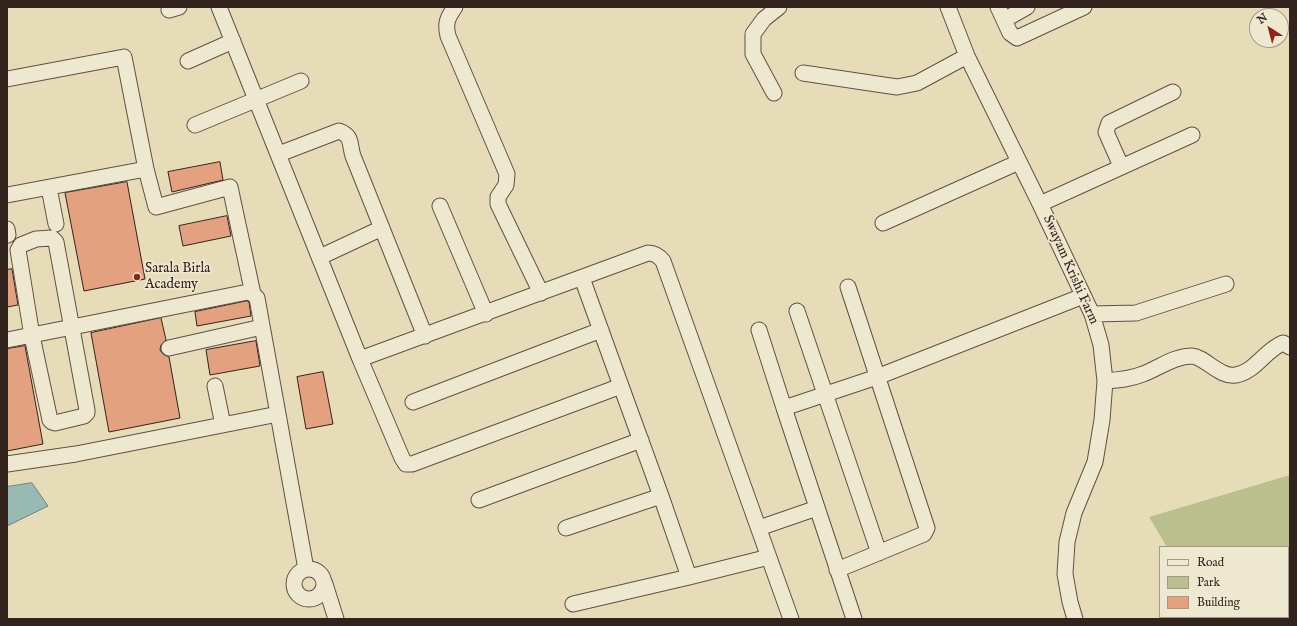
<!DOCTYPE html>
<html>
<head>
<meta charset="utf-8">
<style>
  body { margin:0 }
  #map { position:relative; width:1297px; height:626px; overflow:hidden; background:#e7dcb8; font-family:"IM FELL English",serif }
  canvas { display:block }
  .frame { position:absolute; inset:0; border:8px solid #32231c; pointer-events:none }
  .legend { position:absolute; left:1159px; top:546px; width:130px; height:72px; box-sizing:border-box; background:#efe8d1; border:1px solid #a39989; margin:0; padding:5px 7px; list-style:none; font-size:12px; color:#32231c }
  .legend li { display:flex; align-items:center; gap:8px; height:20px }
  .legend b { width:20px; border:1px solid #a39989 }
  .north { position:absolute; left:1249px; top:8px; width:40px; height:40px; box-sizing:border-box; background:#efe8d1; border:1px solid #a39989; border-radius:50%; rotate:324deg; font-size:11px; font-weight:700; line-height:16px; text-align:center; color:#32231c }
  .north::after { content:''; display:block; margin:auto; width:14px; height:18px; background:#8f2418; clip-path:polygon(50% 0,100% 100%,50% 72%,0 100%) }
</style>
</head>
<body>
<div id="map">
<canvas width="1297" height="626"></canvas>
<div class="frame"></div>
<ul class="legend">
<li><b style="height:5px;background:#efe8d1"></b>Road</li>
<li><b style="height:11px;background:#b9bf8d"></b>Park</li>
<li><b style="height:11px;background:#e3a17f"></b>Building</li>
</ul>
<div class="north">N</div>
</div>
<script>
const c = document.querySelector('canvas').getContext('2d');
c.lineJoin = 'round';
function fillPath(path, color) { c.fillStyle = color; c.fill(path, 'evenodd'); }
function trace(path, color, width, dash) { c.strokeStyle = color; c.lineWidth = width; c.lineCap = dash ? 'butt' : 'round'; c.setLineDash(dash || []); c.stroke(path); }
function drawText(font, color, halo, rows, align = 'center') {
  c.font = font + ' "IM FELL English",serif'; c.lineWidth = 3.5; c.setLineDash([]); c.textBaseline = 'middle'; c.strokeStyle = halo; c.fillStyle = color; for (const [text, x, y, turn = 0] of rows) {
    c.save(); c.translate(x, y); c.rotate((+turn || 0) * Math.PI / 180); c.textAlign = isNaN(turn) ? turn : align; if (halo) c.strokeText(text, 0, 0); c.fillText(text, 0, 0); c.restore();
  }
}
const green = new Path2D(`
  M 1290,475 L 1290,619 L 1209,619 L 1207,617 L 1288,617 L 1288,547 L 1167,547 L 1149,517 Z`);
const water = new Path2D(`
  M 32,483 L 48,506 L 7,526 L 7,487 Z`);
const building = new Path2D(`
  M 220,162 L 223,180 L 172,192 L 168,172 Z
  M 127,182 L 145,279 L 84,291 L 65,193 Z
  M 227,216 L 231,236 L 183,246 L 179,226 Z
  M 12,269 L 18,305 L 7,307 L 7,270 Z
  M 247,301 L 249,302 L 251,316 L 197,326 L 195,312 Z
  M 161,318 L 166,340 L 161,345 L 160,350 L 163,354 L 169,357 L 180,418 L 109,432 L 91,333 Z
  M 256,341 L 260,366 L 210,375 L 206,350 Z
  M 25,346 L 43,444 L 7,451 L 7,349 Z
  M 323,372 L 333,424 L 306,429 L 297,377 Z`);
const minor = new Path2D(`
  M 219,7 L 360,359 L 648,253 C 655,253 659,256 663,261 L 791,619
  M 455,7 C 447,18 445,24 448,36 L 507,174 L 506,185 L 498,197 L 498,204 L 541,293
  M 948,7 L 967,56 L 1040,204 L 1092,314 L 1101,345 L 1105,381 L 1102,420 L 1095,462 L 1074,513 L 1067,542 L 1065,574 L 1070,602 L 1075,619
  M 998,7 L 1010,33 L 1017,38 L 1084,7
  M 169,10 L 179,7
  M 1004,20 L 1027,7
  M 188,61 L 233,41
  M 803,73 L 897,87 L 917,83 L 967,56
  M 7,79 L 124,57 L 146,169 L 156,207 L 230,187 L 253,294
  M 774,93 L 753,54 L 753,34 L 764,19 L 779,7
  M 195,125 L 301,81
  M 279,154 L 339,131 C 353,136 349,144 353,156 L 425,336
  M 1121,166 L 1106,132 L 1109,123 L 1173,92
  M 49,188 L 56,224
  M 7,195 L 146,169
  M 1040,204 L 1192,135
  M 440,206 L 486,314
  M 883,223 L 1019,162
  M 7,229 L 8,235
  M 52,238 L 56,242 L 87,410 L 87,413 L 84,416 L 55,423 L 52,422 L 50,420 L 32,336 L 18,250 L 21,245 L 36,239 Z
  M 320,257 L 382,228
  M 582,278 L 621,386
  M 797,311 L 879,553
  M 1092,314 L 1136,313 L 1226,284
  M 759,330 L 784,408
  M 7,340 L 248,292 L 253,294 L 257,298 L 278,414 L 76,454 L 7,464
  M 169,348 L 262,327
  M 360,359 L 402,458 L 406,464 L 412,464 L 621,386 L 661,496 L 689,577 L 769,557
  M 1105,381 C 1118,380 1131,379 1143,374 C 1159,368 1174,356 1192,356 C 1205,357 1220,378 1236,375 C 1255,372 1265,350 1283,343 L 1290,347
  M 215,386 L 223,425
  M 413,402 L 601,330
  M 278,414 L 306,569
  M 479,500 L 641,440
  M 566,528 L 661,496
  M 759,528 L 817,508
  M294 584a15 15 0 1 1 30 0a15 15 0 1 1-30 0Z
  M 837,570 L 924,534 L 927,528 L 848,287
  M 325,584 L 336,619
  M 573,604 L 689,577
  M 854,619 L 784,408 L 877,377 L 1083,296`);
const markers = [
  [137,277,4,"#8f2418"]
];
const poiNames = [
  ["Sarala Birla",145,269],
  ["Academy",145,285]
];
const streetNames = [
  ["Swayam Krishi Farm",1070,270,66]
];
fillPath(green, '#b9bf8d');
fillPath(water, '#97bbb3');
trace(water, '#6f7e77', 1);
fillPath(building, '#e3a17f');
trace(building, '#32231c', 1);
trace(minor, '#5f5143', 17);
trace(minor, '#efe8d1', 15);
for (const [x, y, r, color] of markers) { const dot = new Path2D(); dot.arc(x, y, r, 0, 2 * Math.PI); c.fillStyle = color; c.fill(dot); trace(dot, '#efe8d1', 1.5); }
drawText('14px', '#32231c', '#efe8d1', poiNames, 'left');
drawText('14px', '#32231c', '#efe8d1', streetNames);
</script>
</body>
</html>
